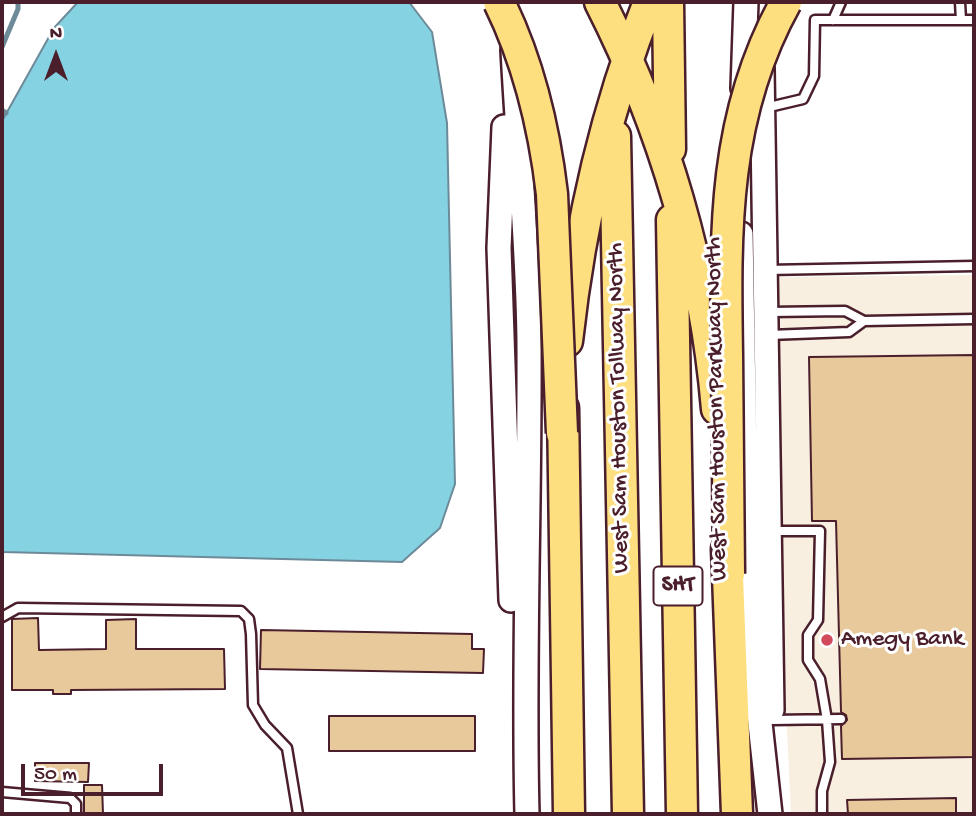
<!DOCTYPE html>
<html>
<head>
<meta charset="utf-8">
<style>
  body { margin:0 }
  #map { position:relative; width:976px; height:816px; overflow:hidden; background:#fff; font-family:"Gochi Hand",sans-serif }
  canvas { display:block }
  .frame { position:absolute; inset:0; border:4px solid #4a1f2b; pointer-events:none }
  .north { position:absolute; left:21px; top:21px; width:70px; height:70px; -webkit-text-stroke:5px #fff; paint-order:stroke; rotate:0deg; font-size:19px; font-weight:700; line-height:28px; text-align:center; color:#4a1f2b }
  .north::after { content:''; display:block; margin:auto; width:24px; height:32px; background:#4a1f2b; clip-path:polygon(50% 0,100% 100%,50% 72%,0 100%) }
  .scale { position:absolute; left:21px; top:764px; width:142px; height:32px; box-sizing:border-box; border:4px solid #4a1f2b; border-top:0; padding-left:9px; font-size:21px; line-height:24px; white-space:nowrap; color:#4a1f2b; -webkit-text-stroke:5px #fff; paint-order:stroke }
</style>
</head>
<body>
<div id="map">
<canvas width="976" height="816"></canvas>
<div class="frame"></div>
<div class="north">N</div>
<div class="scale">50 m</div>
</div>
<script>
const c = document.querySelector('canvas').getContext('2d');
c.lineJoin = 'round';
function fillPath(path, color) { c.fillStyle = color; c.fill(path, 'evenodd'); }
function trace(path, color, width, dash) { c.strokeStyle = color; c.lineWidth = width; c.lineCap = dash ? 'butt' : 'round'; c.setLineDash(dash || []); c.stroke(path); }
function drawText(font, color, halo, rows, align = 'center') {
  c.font = font + ' "Gochi Hand",sans-serif'; c.lineWidth = 6; c.setLineDash([]); c.textBaseline = 'middle'; c.strokeStyle = halo; c.fillStyle = color; for (const [text, x, y, turn = 0] of rows) {
    c.save(); c.translate(x, y); c.rotate((+turn || 0) * Math.PI / 180); c.textAlign = isNaN(turn) ? turn : align; if (halo) c.strokeText(text, 0, 0); c.fillText(text, 0, 0); c.restore();
  }
}
const built = new Path2D(`
  M 974,275 L 974,814 L 791,814 L 779,561 L 776,277 Z`);
const water = new Path2D(`
  M 78,2 L 409,2 L 432,32 L 447,123 L 455,484 L 440,528 L 402,562 L 2,552 L 2,121 L 54,28 Z`);
const stream = new Path2D(`
  M 2,47 L 18,9 L 18,2
  M 2,110 L 6,113`);
const building = new Path2D(`
  M 974,355 L 974,757 L 842,759 L 841,726 L 847,720 L 846,715 L 841,712 L 836,521 L 812,521 L 809,357 Z
  M 38,618 L 39,650 L 106,649 L 106,620 L 136,619 L 136,649 L 224,649 L 225,689 L 71,690 L 71,694 L 53,694 L 53,690 L 12,690 L 12,619 Z
  M 261,630 L 472,634 L 472,649 L 484,649 L 483,673 L 260,669 Z
  M 329,716 L 475,716 L 475,751 L 329,751 Z
  M 35,763 L 89,763 L 88,782 L 35,781 Z
  M 84,785 L 102,785 L 103,814 L 84,814 Z
  M 956,798 L 956,814 L 848,814 L 847,800 Z`);
const service = new Path2D(`
  M 960,2 L 961,20
  M 833,20 L 841,2
  M 765,108 L 803,99 L 814,76 L 815,20 L 974,20
  M 767,270 L 974,266
  M 769,312 L 845,311 L 864,321 L 849,332 L 769,335
  M 864,321 L 974,319
  M 771,531 L 820,531 L 818,620 L 808,635 L 808,660 L 820,679 L 827,720 L 830,762 L 822,791 L 822,814
  M 2,617 L 18,608 L 241,611 L 249,619 L 251,634 L 253,705 L 265,725 L 287,748 L 298,814
  M 772,720 L 841,719
  M 2,792 L 70,798 L 76,804 L 76,814`);
const secondary = new Path2D(`
  M 513,50 C 518,148 528,244 529,342 C 530,499 523,657 527,814
  M 762,68 L 772,710
  M 743,88 L 746,2
  M 504,127 L 499,248 L 511,600
  M 741,234 L 748,614 L 770,814`);
const motorway = new Path2D(`
  M 600,2 C 664,128 705,267 717,409
  M 668,2 L 670,149
  M 615,136 L 628,814
  M 672,220 L 682,814
  M 567,341 C 580,224 605,111 649,2
  M 563,408 L 569,814
  M 727,549 L 737,814`);
const motorwayBridge = new Path2D(`
  M 499,2 C 529,63 544,126 552,194 L 562,433
  M 729,574 C 728,501 728,428 727,355 C 725,230 723,115 786,2`);
const markers = [
  [827,640,7,"#d1495b"]
];
const shields = [
  [678,586,49]
];
const shieldNames = [
  ["SHT",678,586]
];
const streetNames = [
  ["West Sam Houston Tollway North",620,408,-91],
  ["West Sam Houston Parkway North",718,409,-91]
];
const poiNames = [
  ["Amegy Bank",841,640]
];
fillPath(built, '#f8efe1');
fillPath(water, '#84d2e2');
trace(water, '#6d8a99', 2);
trace(stream, '#6d8a99', 5);
fillPath(building, '#e8c99b');
trace(building, '#4a1f2b', 2);
trace(service, '#4a1f2b', 13);
trace(secondary, '#4a1f2b', 28);
trace(motorway, '#4a1f2b', 35);
trace(service, '#fff', 8);
trace(secondary, '#fff', 23);
trace(motorway, '#fedf80', 30);
trace(motorwayBridge, '#4a1f2b', 35, []);
trace(motorwayBridge, '#fedf80', 30);
for (const [x, y, r, color] of markers) { const dot = new Path2D(); dot.arc(x, y, r, 0, 2 * Math.PI); c.fillStyle = color; c.fill(dot); trace(dot, '#fff', 2.5); }
for (const [x, y, w] of shields) { const box = new Path2D(); box.roundRect(x - w / 2, y - 19.5, w, 39, 5); c.fillStyle = '#fff'; c.fill(box); trace(box, '#4a1f2b', 2); }
drawText('bold 23px', '#4a1f2b', null, shieldNames);
drawText('24px', '#4a1f2b', '#fff', streetNames);
drawText('24px', '#4a1f2b', '#fff', poiNames, 'left');
</script>
</body>
</html>
